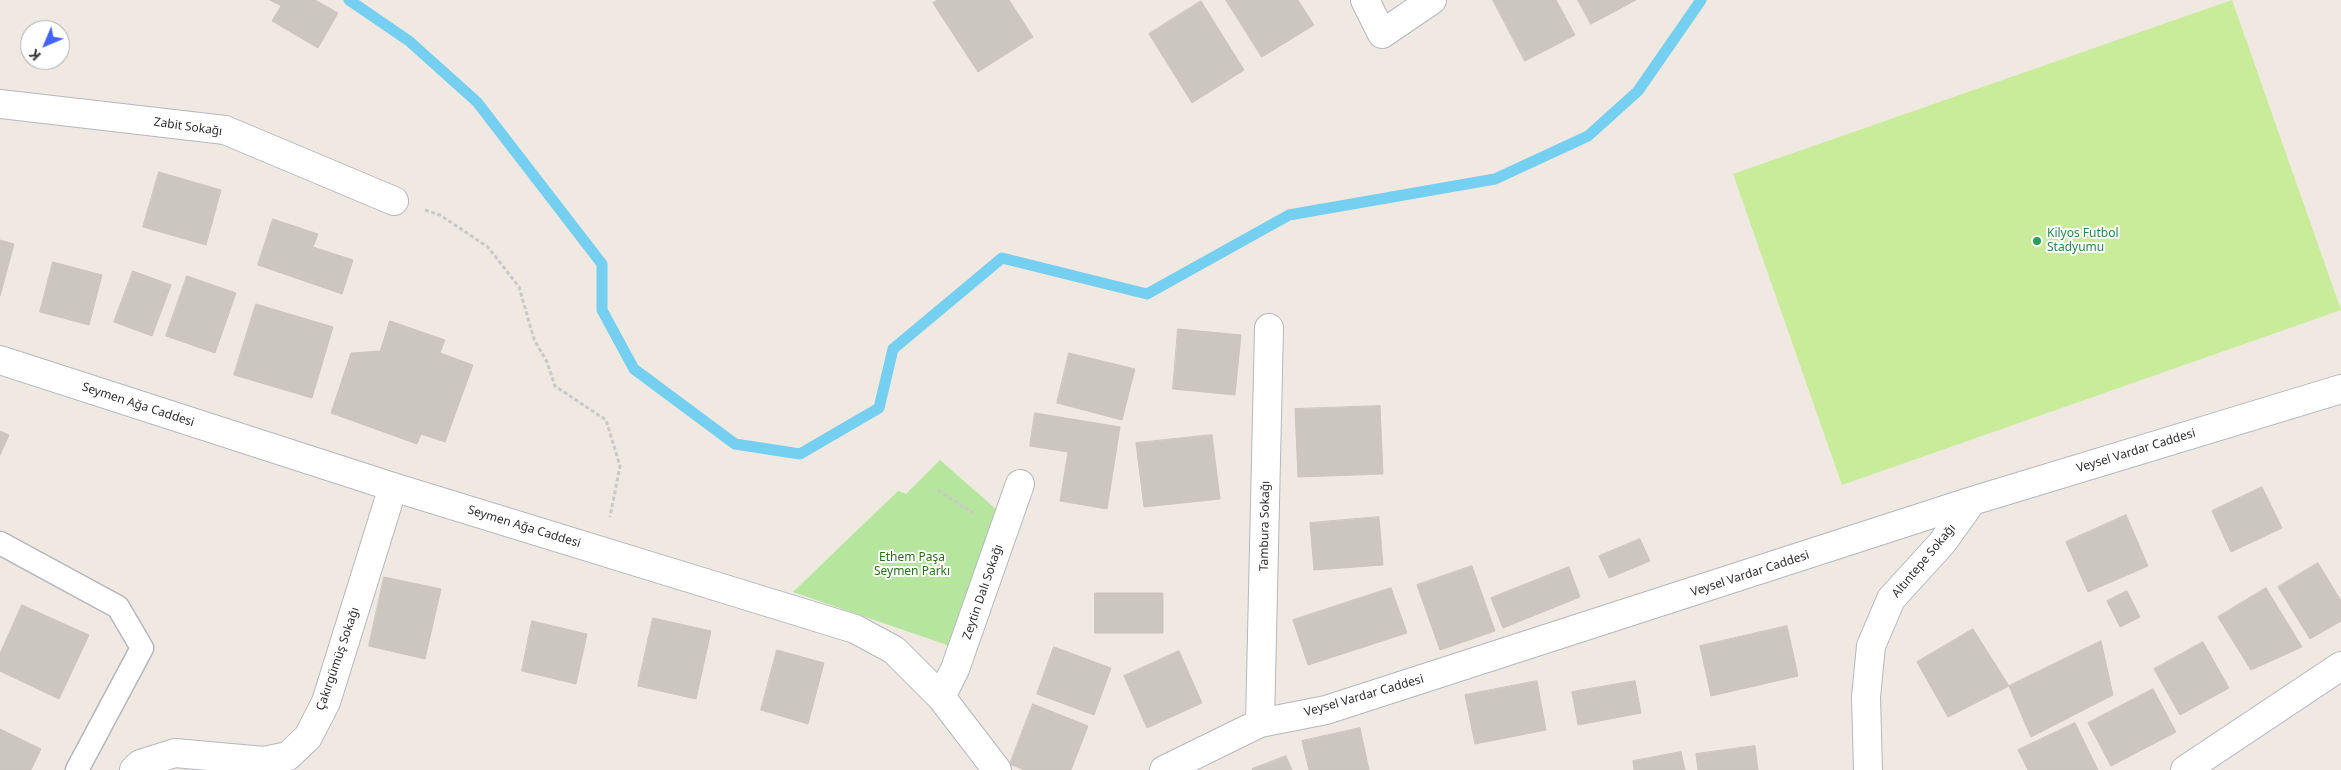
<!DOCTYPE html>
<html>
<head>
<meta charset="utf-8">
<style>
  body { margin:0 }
  #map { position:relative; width:2341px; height:770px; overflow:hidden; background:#efe9e1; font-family:"Noto Sans",sans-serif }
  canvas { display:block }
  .north { position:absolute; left:20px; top:20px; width:50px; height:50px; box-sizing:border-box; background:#fff; border:1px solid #ababab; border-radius:50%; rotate:225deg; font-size:14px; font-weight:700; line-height:20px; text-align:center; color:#2e2e2e }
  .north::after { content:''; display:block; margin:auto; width:18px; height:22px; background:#4264fb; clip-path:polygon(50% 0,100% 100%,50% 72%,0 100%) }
</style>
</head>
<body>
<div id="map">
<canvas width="2341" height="770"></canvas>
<div class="north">K</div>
</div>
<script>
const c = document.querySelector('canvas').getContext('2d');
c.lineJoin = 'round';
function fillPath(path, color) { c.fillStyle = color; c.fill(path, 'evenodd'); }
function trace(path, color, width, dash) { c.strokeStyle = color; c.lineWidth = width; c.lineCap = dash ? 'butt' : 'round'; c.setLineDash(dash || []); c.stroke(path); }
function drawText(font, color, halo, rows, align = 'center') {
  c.font = font + ' "Noto Sans",sans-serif'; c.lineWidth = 4; c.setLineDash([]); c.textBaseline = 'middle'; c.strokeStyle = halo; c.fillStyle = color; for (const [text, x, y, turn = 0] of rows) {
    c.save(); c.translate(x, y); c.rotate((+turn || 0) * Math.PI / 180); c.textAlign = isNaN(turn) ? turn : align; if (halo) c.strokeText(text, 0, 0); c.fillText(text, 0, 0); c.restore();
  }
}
const green = new Path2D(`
  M 940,460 L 997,510 L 953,647 L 793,592 L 898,491 L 906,494 Z`);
const pitch = new Path2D(`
  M 2232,0 L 2341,310 L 1842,485 L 1733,174 Z`);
const stream = new Path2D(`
  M 349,0 L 409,41 L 477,102 L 602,264 L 602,310 L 634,369 L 735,444 L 800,454 L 879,408 L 893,349 L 1002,258 L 1147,294 L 1289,215 L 1495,179 L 1588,136 L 1638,91 L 1701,0`);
const building = new Path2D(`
  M 270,0 L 315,0 L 338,13 L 318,48 L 272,21 L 281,6 Z
  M 938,0 L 1009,0 L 1033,37 L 978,72 L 933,3 Z
  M 1226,0 L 1298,0 L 1314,25 L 1262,57 Z
  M 1493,0 L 1556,0 L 1575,35 L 1525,61 Z
  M 1578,0 L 1636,0 L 1591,24 Z
  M 1201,1 L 1244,70 L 1192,103 L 1149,34 Z
  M 159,172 L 221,190 L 206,245 L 143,227 Z
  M 273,219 L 318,234 L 313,247 L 353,260 L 342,294 L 258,265 Z
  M 0,240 L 14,244 L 0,296 Z
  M 53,262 L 102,275 L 89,325 L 40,312 Z
  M 133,271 L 171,285 L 152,336 L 114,322 Z
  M 187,276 L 236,293 L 215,353 L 166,336 Z
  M 256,304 L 333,327 L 312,398 L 234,375 Z
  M 390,321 L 445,340 L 440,353 L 473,365 L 445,442 L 421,434 L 417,444 L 331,413 L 351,353 L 380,351 Z
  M 1178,329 L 1241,335 L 1235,395 L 1173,389 Z
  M 1069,353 L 1135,369 L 1122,420 L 1057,403 Z
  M 1380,406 L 1383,474 L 1298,477 L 1295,409 Z
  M 1035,413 L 1120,427 L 1107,509 L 1060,501 L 1068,452 L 1030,446 Z
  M 0,431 L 9,435 L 0,455 Z
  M 1212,435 L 1220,499 L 1144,507 L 1136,443 Z
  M 2262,487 L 2282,528 L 2231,552 L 2212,511 Z
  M 2126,515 L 2148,566 L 2088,592 L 2066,542 Z
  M 1379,517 L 1383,565 L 1314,570 L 1310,523 Z
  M 1640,539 L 1650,561 L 1609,578 L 1599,556 Z
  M 2318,563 L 2341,601 L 2341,621 L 2310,639 L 2278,587 Z
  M 1472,566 L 1495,631 L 1440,650 L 1417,585 Z
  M 1569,567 L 1580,597 L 1503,628 L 1491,598 Z
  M 384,577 L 441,589 L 425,659 L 369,646 Z
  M 1391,588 L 1407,633 L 1308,665 L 1293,620 Z
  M 2266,588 L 2302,647 L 2251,670 L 2218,617 Z
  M 2127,591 L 2140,617 L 2120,627 L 2107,601 Z
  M 1095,593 L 1163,593 L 1163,633 L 1095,633 Z
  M 22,605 L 89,635 L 59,699 L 0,671 L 0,654 Z
  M 653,618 L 711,631 L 696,699 L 638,686 Z
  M 532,621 L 587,634 L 576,684 L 522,671 Z
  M 1787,626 L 1798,676 L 1711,696 L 1700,646 Z
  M 1973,629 L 2009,686 L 1948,717 L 1917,662 Z
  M 2101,641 L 2113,695 L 2031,737 L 2009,686 Z
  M 2203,642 L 2229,688 L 2180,715 L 2154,669 Z
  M 1054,647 L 1111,668 L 1094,715 L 1037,694 Z
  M 777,650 L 824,663 L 808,724 L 761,710 Z
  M 1179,651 L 1202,703 L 1147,728 L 1124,676 Z
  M 1537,681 L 1546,730 L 1475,744 L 1465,695 Z
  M 1635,681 L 1641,713 L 1578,725 L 1572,692 Z
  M 2153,689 L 2176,732 L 2111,766 L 2088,723 Z
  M 1033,704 L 1088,726 L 1071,770 L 1024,770 L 1010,764 Z
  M 2075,723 L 2098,770 L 2028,770 L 2018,750 Z
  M 1360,728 L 1369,770 L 1309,770 L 1302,741 Z
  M 0,729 L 41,749 L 31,770 L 0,770 Z
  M 1755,746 L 1758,770 L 1698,770 L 1696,754 Z
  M 1681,752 L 1685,770 L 1634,770 L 1633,761 Z
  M 1286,756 L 1292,770 L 1253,770 L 1252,769 Z`);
const path = new Path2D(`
  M 425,210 L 440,215 L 488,247 L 519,287 L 534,339 L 547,362 L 555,386 L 606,420 L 620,466 L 610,517
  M 938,490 L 973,513`);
const lane = new Path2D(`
  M 0,543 L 118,607 L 142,648 L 77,770`);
const street = new Path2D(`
  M 1365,0 L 1382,34 L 1432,0
  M 0,104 L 225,130 L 394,201
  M 0,360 L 393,487 L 855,629 L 894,650 L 941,697 L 997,770
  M 941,697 L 955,669 L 1020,484
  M 1260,723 L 1269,328
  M 134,770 L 140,764 L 175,753 L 264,761 L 288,756 L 308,737 L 326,702 L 393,487
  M 1164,770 L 1260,723 L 1326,710 L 1972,501 L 2341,389
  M 1868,770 L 1866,697 L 1871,646 L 1891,599 L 1942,543 L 1972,501
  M 2185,770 L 2341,666`);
const markers = [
  [2037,241,5,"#2e9e5b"]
];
const streetNames = [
  ["Zabit Sokağı",188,127,8],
  ["Seymen Ağa Caddesi",138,405,18],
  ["Veysel Vardar Caddesi",2136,451,-17],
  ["Tambura Sokağı",1265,526,-89],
  ["Seymen Ağa Caddesi",524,527,17],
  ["Altıntepe Sokağı",1924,561,-50],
  ["Veysel Vardar Caddesi",1750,574,-18],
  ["Zeytin Dalı Sokağı",983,592,-71],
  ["Çakırgümüş Sokağı",338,659,-71],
  ["Veysel Vardar Caddesi",1364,696,-16]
];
const leisureNames = [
  ["Kilyos Futbol",2047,234],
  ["Stadyumu",2047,248]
];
const parkNames = [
  ["Ethem Paşa",912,558],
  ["Seymen Parkı",912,572]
];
fillPath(green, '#b6e59e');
fillPath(pitch, '#c9ec9a');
trace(stream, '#75cff0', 11);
fillPath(building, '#cbc7bf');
trace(building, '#cbc5ba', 1);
trace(lane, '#b4b7c1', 25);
trace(street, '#b4b7c1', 30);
trace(path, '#c9c9c9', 3, [4, 2.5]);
trace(lane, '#fff', 22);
trace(street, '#fff', 28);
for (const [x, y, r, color] of markers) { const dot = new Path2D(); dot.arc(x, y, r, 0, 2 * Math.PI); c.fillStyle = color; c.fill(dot); trace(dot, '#fff', 2); }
drawText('12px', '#2e2e2e', '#fff', streetNames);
drawText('12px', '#27864d', '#fff', leisureNames, 'left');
drawText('12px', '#2c6e1b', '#fff', parkNames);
</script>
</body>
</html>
